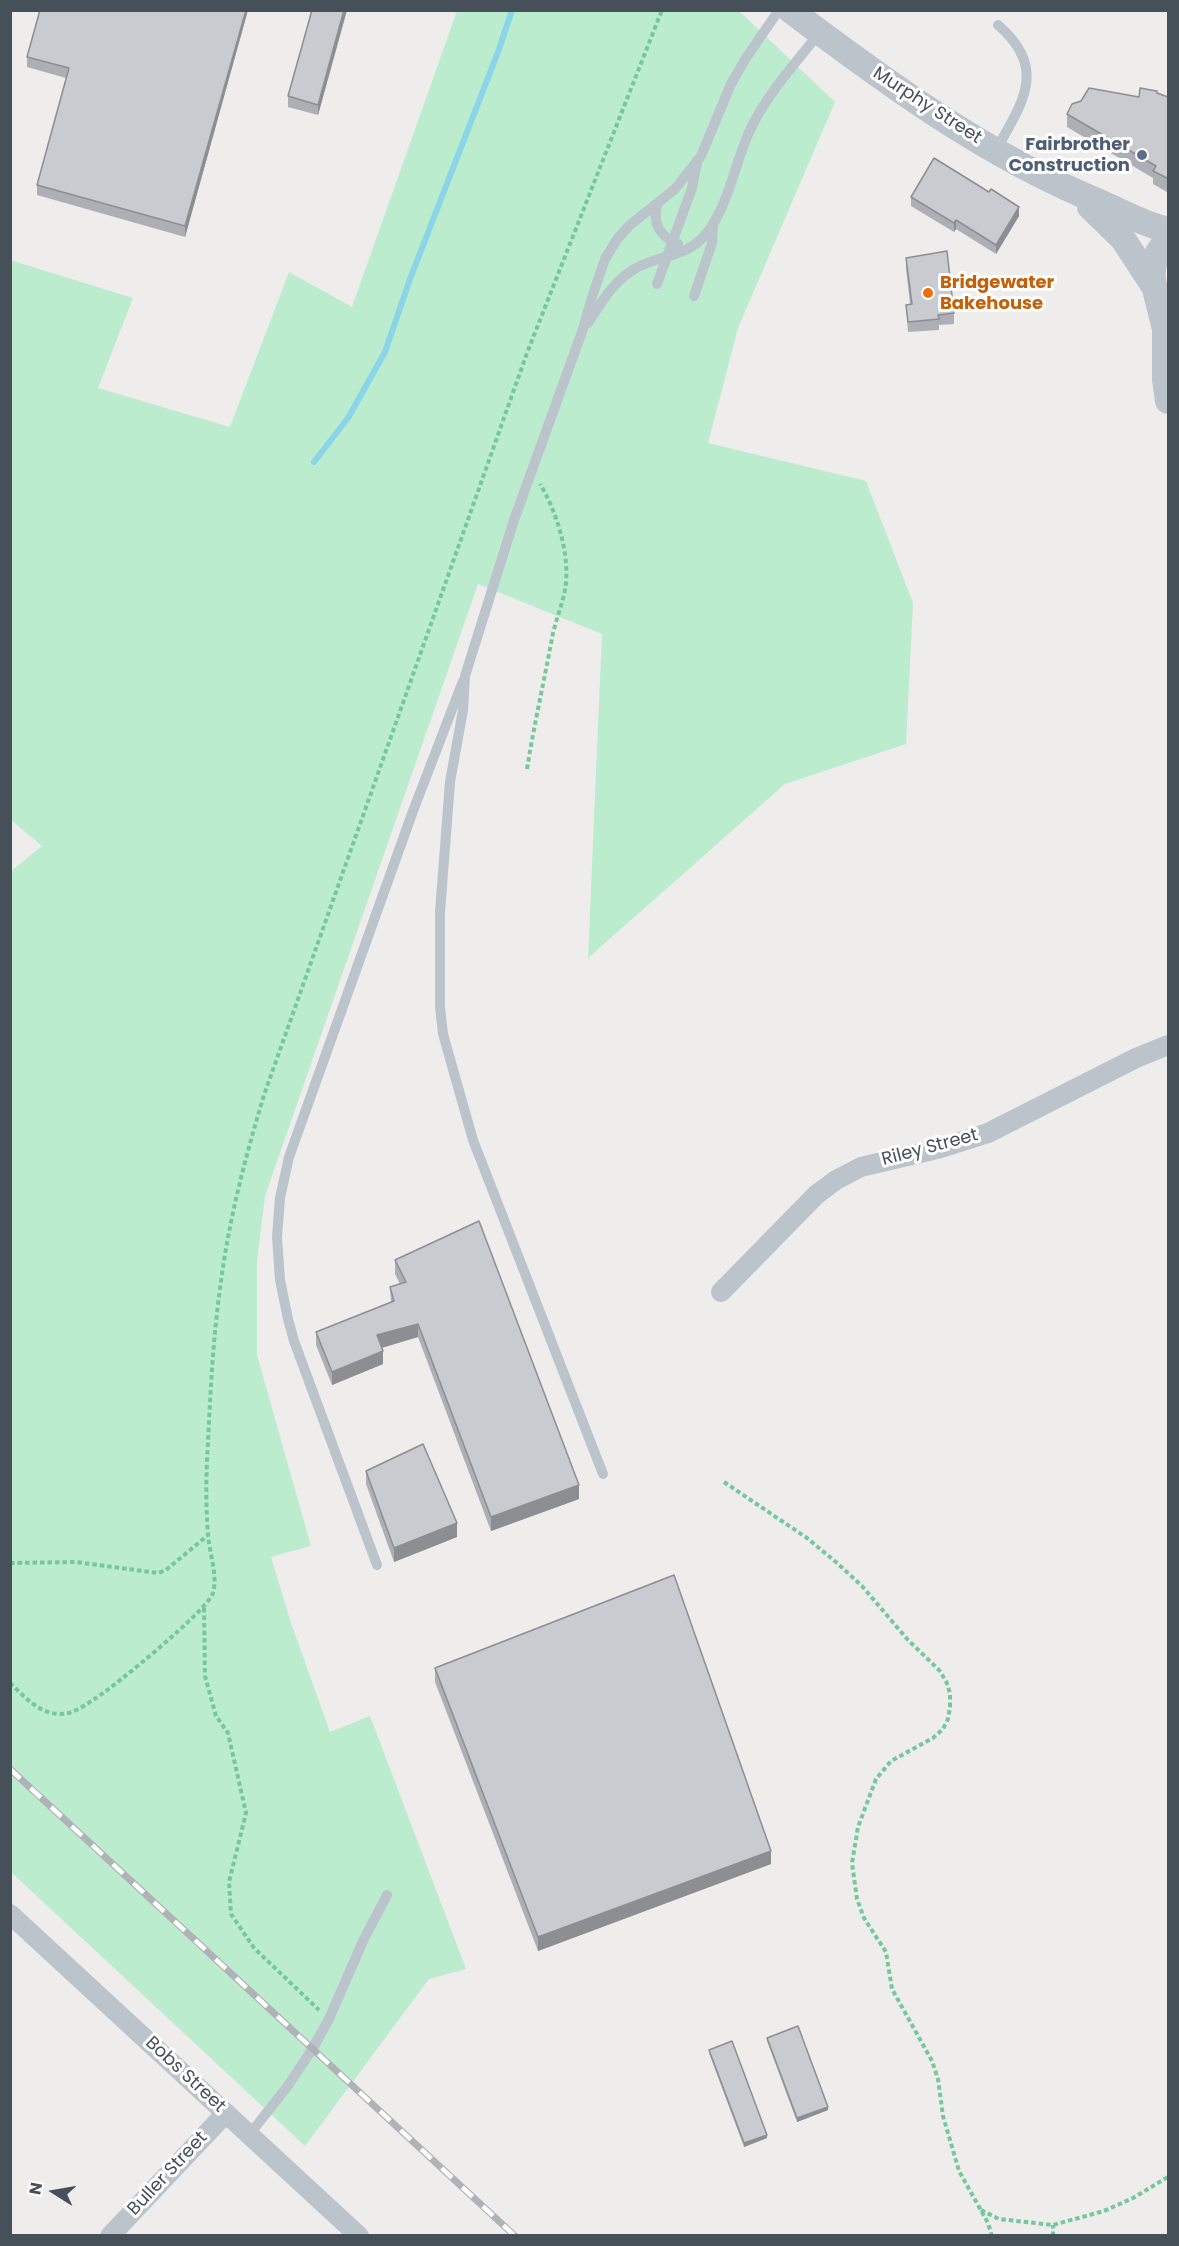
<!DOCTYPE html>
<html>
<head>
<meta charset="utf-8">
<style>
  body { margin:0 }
  #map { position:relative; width:1179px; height:2246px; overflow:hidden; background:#efecec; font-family:Poppins,sans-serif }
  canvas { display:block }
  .frame { position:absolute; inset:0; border:12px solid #455059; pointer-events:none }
  .north { position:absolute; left:24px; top:2162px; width:60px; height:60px; -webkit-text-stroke:4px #fff; paint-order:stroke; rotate:281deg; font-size:16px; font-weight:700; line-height:24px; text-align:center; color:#455059 }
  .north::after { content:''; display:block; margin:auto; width:21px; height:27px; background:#455059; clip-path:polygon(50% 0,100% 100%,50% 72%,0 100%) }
</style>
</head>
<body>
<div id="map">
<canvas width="1179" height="2246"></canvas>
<div class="frame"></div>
<div class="north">N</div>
</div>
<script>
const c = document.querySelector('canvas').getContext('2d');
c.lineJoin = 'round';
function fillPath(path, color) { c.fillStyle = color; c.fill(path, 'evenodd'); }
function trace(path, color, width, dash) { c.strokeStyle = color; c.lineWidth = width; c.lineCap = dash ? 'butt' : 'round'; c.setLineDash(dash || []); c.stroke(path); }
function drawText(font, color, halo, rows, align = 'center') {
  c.font = font + ' Poppins,sans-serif'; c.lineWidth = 6; c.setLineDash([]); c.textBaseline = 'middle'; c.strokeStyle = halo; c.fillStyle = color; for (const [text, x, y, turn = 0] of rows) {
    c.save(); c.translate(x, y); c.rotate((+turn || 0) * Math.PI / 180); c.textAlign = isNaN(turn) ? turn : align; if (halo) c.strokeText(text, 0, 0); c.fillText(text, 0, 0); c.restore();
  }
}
const green = new Path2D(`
  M 457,11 L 739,11 L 835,102 L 738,328 L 708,443 L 866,481 L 913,603 L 906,744 L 785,784 L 588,958 L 602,634 L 478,584 L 265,1196 L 257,1261 L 257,1355 L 311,1546 L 271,1557 L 291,1623 L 330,1732 L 370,1716 L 466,1969 L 429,1979 L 305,2146 L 11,1872 L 10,872 L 42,846 L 11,820 L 10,260 L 133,298 L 98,388 L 230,427 L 289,272 L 352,307 Z`);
const stream = new Path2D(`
  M 314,462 L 348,418 L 385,352 L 410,279 L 498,52 L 512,10`);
const path = new Path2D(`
  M 527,769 C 534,725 544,682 552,638 C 555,622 562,606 565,590 C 571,557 557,512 540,484
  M 724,1482 L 807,1538 L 837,1563 L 862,1586 L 908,1640 L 939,1670 L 946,1681 L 950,1693 L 950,1707 L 948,1719 L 943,1729 L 933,1738 L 891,1761 L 876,1779 L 858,1827 L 852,1863 L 857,1899 L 864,1918 L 886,1952 L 892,1989 L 932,2061 L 938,2079 L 943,2116 L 959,2171 L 988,2223 L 992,2236
  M 10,1563 L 76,1562 L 158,1573 L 166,1570 L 207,1536
  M 204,1608 L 205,1676 L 216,1716 L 228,1733 L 246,1813 L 229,1882 L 231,1914 L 254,1948 L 319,2010
  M 10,1683 C 24,1696 38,1713 59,1714 C 72,1715 85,1705 96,1698 C 115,1686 208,1610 213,1593 C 218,1575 209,1552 208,1534 C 206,1510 206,1485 207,1461 C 210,1404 212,1346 220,1289 C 228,1223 245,1158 264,1095 L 527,353 L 662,10
  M 981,2210 L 999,2219 L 1053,2225 L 1104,2211 L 1133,2198 L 1168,2177
  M 1053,2236 L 1053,2225`);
const service = new Path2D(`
  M 996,150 C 1023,102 1048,68 998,25
  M 658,203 C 651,222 660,237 678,244
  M 657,284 L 692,188 L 697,162
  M 694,296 L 712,243 L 713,225
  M 588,323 C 602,301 615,278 640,266 C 662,255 688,256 705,235 C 728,209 735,162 750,130 C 767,94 795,64 819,33
  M 603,1474 L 473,1140 L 443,1034 L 440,1007 L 440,912 L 450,782 L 463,710 L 465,676 L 514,520 L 583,329 L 592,297 L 605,259 L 618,238 L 630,225 L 675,189 L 701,156 L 731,84 L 746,58 L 779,10
  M 377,1565 L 294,1341 L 288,1319 L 280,1280 L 277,1237 L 280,1198 L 289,1157 L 413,811 L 463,681
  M 249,2135 L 287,2087 L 313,2048 L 329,2019 L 363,1941 L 387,1895`);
const minor = new Path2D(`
  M 721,1292 L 816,1195 L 836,1180 L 861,1167 L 941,1148 L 988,1133 L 1136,1058 L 1168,1045
  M 10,1914 L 359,2236
  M 110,2236 L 226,2113`);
const tertiary = new Path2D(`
  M 790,10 C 886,82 985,155 1097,201 C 1121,211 1142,224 1168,230
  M 1090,207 L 1123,239 L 1153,285
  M 1155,289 C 1149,270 1154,254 1168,240
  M 1156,293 L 1165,329 L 1165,379 L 1168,401`);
const rail = new Path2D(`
  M 10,1769 L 515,2236`);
const wall = new Path2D(`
  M 248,10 L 185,237 L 37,195 L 37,185 L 66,78 L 27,67 L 27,57 Z
  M 347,10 L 318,115 L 288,107 L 288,96 Z
  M 1157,93 L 1168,97 L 1167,192 L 1153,184 L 1153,178 L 1067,127 L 1067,114 Z
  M 989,192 L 1019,216 L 996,254 L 956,229 L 954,232 L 911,206 L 911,197 Z
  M 906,258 L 954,313 L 954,324 L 939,325 L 939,330 L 908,332 L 906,305 L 910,304 L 906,269 Z
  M 395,1260 L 579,1499 L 491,1531 L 418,1337 L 382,1348 L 383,1364 L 332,1385 L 316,1345 L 316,1332 L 391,1302 L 390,1287 L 400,1284 L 395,1274 Z
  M 366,1471 L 457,1537 L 394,1562 L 366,1484 Z
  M 435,1668 L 771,1864 L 538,1951 L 435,1682 Z
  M 767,2038 L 828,2110 L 797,2122 L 767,2041 Z
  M 709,2050 L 767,2138 L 744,2147 L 709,2053 Z`);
const shadedWall = new Path2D(`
  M 246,10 L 248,10 L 185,237 L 185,226 Z
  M 344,10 L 347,10 L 318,115 L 318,105 Z
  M 1168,177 L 1168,191 L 1167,192 L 1167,178 Z
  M 1019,207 L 1019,216 L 996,254 L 996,245 Z
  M 956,220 L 956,229 L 954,232 L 954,223 Z
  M 418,1324 L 418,1337 L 377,1349 L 377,1335 Z
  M 383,1351 L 383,1364 L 332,1385 L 332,1372 Z
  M 579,1485 L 579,1499 L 491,1531 L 491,1517 Z
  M 457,1523 L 457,1537 L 394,1562 L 394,1548 Z
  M 771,1851 L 771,1864 L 538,1951 L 538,1937 Z
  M 828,2107 L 828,2110 L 797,2122 L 797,2118 Z
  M 767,2135 L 767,2138 L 744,2147 L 744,2143 Z`);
const building = new Path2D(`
  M 40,10 L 246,10 L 185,226 L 37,185 L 69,68 L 27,57 Z
  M 312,10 L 344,10 L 318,105 L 288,96 Z
  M 1089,88 L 1139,97 L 1140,88 L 1157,91 L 1157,93 L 1168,97 L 1168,177 L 1167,178 L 1153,171 L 1156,166 L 1067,114 L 1072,104 L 1081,101 Z
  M 934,158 L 989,192 L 991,189 L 1019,207 L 996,245 L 956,220 L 954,223 L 911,197 Z
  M 947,251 L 954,313 L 938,315 L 939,319 L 908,322 L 906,305 L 912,304 L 906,258 Z
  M 479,1221 L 579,1485 L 491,1517 L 418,1324 L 377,1335 L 383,1351 L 332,1372 L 316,1332 L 394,1301 L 390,1287 L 406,1282 L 395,1260 Z
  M 423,1444 L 457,1523 L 394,1548 L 366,1471 Z
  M 674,1575 L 771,1851 L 538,1937 L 435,1668 Z
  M 798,2026 L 828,2107 L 797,2118 L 767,2038 Z
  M 732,2041 L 767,2135 L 744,2143 L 709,2050 Z`);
const markers = [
  [1142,155,6,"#5c6f8a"],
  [928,293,6,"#e8710a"]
];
const streetNames = [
  ["Murphy Street",927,106,33],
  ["Riley Street",930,1148,-15],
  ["Bobs Street",185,2075,43],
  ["Buller Street",168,2174,-47]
];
const serviceNames = [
  ["Fairbrother",1130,145],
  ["Construction",1130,166]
];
const foodNames = [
  ["Bridgewater",940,283],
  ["Bakehouse",940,304]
];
fillPath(green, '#bbeccd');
trace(stream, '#8ad5e7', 6);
trace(path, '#75c89e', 4, [4.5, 3]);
trace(service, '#bbc4cb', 10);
trace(minor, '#bbc4cb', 20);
trace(tertiary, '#bbc4cb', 26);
trace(rail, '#afb2b6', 7);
trace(rail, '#fff', 4.5, [14]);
fillPath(wall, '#adafb4');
fillPath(shadedWall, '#8d8e92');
fillPath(building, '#c9cbd1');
trace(building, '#8d8e92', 1.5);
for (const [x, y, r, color] of markers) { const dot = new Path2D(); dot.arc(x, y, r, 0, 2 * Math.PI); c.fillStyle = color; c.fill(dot); trace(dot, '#fff', 2); }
drawText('18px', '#455059', '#fff', streetNames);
drawText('bold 18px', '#4e5e75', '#fff', serviceNames, 'right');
drawText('bold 18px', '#c56008', '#fff', foodNames, 'left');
</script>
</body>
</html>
